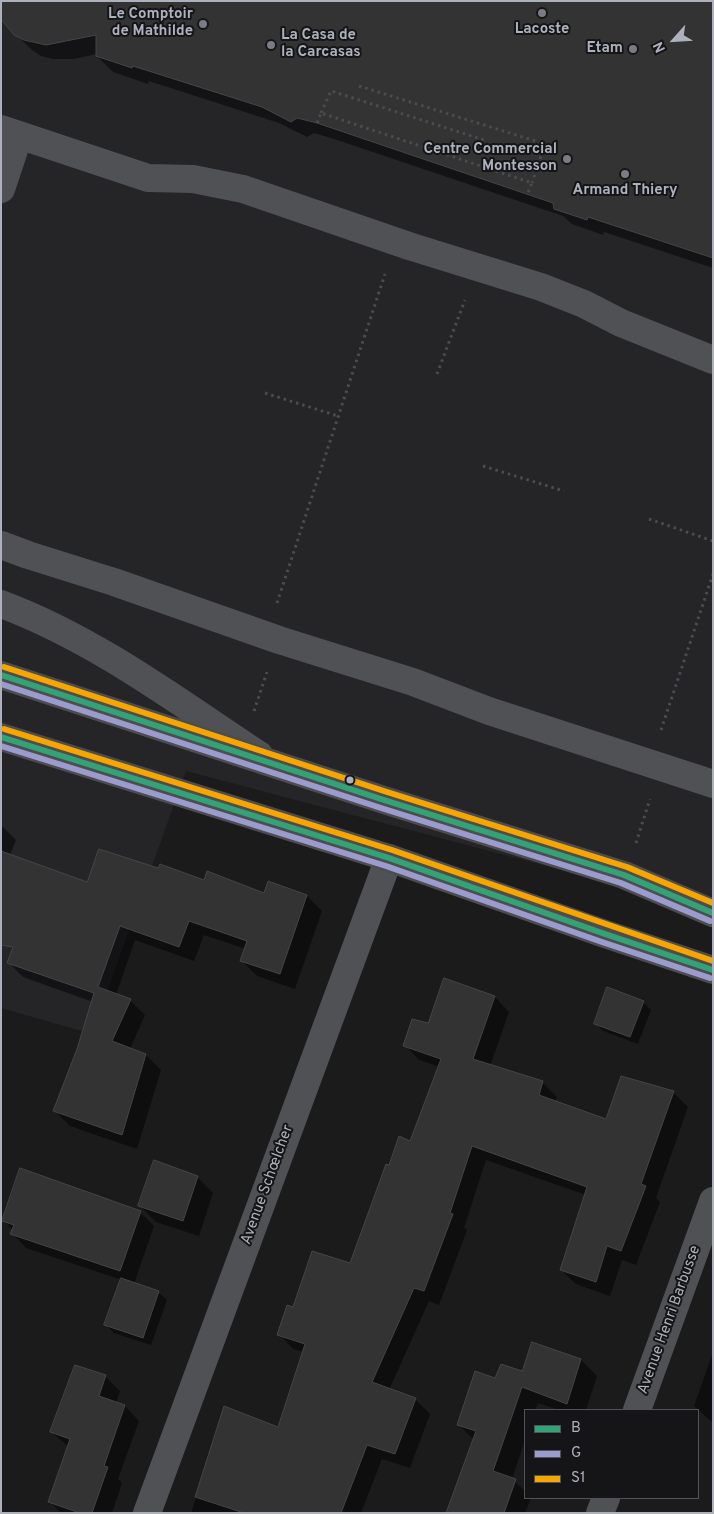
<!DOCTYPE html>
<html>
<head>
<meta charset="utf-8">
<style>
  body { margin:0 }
  #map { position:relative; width:714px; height:1514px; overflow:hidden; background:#1b1b1c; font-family:Overpass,sans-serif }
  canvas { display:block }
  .frame { position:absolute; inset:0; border:2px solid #adb1bc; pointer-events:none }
  .legend { position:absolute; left:524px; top:1409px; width:175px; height:90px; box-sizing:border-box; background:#151518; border:1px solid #52535a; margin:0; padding:6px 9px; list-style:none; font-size:15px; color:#adb1bc }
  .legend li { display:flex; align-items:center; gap:10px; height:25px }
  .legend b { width:25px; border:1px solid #52535a }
  .north { position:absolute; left:649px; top:15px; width:50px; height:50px; -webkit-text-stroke:4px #151518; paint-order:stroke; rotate:244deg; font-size:14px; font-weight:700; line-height:20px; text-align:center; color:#adb1bc }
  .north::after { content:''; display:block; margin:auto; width:18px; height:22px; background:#adb1bc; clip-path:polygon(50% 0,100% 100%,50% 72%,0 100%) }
</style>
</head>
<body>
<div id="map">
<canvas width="714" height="1514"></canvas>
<div class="frame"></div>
<ul class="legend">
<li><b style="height:6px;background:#33a276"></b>B</li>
<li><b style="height:6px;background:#9b9bcd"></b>G</li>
<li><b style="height:6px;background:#f7a600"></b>S1</li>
</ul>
<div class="north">N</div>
</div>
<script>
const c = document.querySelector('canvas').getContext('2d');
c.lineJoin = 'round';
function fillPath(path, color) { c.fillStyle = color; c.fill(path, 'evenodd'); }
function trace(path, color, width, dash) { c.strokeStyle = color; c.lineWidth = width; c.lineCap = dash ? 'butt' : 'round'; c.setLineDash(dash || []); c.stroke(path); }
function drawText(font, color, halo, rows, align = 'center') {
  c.font = font + ' Overpass,sans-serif'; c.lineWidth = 4; c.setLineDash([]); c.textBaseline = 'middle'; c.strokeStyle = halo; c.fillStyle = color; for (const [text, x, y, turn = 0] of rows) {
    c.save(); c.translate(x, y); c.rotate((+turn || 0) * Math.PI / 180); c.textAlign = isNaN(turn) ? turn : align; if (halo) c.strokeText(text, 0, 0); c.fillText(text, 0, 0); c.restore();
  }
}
const built = new Path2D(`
  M 1,1 L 713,1 L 713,910 L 186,771 L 92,1034 L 1,1008 Z`);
const shadow = new Path2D(`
  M 1,1 L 713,1 L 713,268 L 604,232 L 603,235 L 572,224 L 563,216 L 334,139 L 314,133 L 307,137 L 279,123 L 149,81 L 148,84 L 113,72 L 97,56 L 97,54 L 74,59 L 53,59 L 41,56 L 32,50 L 1,20 Z
  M 1,825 L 16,840 L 10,855 L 88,883 L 159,870 L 265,895 L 269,882 L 307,896 L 322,911 L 295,989 L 257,976 L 242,961 L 246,949 L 204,935 L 194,961 L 135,940 L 116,995 L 130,1000 L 145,1015 L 130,1049 L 146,1055 L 161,1070 L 137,1149 L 70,1126 L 55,1111 L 78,1049 L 93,1002 L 23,977 L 8,962 L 20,929 L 1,921 Z
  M 495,997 L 509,1012 L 490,1066 L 542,1082 L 557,1097 L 555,1102 L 607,1120 L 673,1092 L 688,1107 L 656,1198 L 660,1202 L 636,1265 L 622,1260 L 610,1296 L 576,1284 L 561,1270 L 586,1195 L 486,1160 L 464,1228 L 467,1230 L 439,1305 L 429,1301 L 389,1390 L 415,1399 L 430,1414 L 410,1468 L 382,1459 L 361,1513 L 191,1513 L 225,1408 L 279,1429 L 304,1352 L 293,1349 L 279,1334 L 294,1309 L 351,1264 L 389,1167 L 411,1142 L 440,1067 L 419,1060 L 405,1045 L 429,1025 Z
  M 643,1002 L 651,1010 L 638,1044 L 603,1031 L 595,1023 Z
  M 197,1177 L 213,1193 L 199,1236 L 156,1222 L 140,1206 Z
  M 140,1212 L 154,1226 L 134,1284 L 158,1292 L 167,1300 L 151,1345 L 114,1333 L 106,1325 L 122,1280 L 26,1248 L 12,1233 L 13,1230 L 4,1221 Z
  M 713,1352 L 713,1423 L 694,1406 Z
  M 581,1360 L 597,1376 L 586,1410 L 559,1410 L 538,1403 L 535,1410 L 525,1410 L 525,1440 L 512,1479 L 525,1491 L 525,1498 L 531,1498 L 525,1513 L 449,1513 L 474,1440 L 458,1424 L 496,1380 Z
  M 105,1376 L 120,1391 L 116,1403 L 125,1406 L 139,1421 L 118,1479 L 122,1483 L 112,1513 L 61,1513 L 50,1502 L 69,1447 L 51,1432 Z`);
const building = new Path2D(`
  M 1,1 L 713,1 L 713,258 L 588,217 L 587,220 L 554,209 L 553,203 L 317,123 L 297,118 L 291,122 L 262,107 L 133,66 L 132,68 L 96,56 L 96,35 L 46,45 L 24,40 L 14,35 L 1,19 Z
  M 99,849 L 158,868 L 160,864 L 204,880 L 207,871 L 264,893 L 268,881 L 307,895 L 280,974 L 240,961 L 247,941 L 189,921 L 179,947 L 120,926 L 98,987 L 131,999 L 112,1041 L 146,1054 L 122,1135 L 53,1111 L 77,1049 L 94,993 L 7,963 L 13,947 L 1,945 L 1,851 L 87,882 Z
  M 444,978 L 495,996 L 473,1059 L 543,1081 L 539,1095 L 606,1119 L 621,1076 L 674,1091 L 641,1184 L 646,1186 L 621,1251 L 607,1246 L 596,1282 L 560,1270 L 587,1187 L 472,1146 L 450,1213 L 453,1214 L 424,1291 L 414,1288 L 372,1382 L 416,1398 L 395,1454 L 367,1445 L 341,1513 L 244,1513 L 195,1497 L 224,1406 L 278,1427 L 305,1344 L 277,1335 L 287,1305 L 293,1307 L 312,1251 L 350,1263 L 386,1164 L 389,1165 L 399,1136 L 410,1141 L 441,1059 L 403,1046 L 412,1019 L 428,1023 Z
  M 607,987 L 644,1001 L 630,1037 L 594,1024 Z
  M 154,1160 L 198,1176 L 183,1221 L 138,1206 Z
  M 20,1168 L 141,1211 L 120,1271 L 10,1234 L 14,1225 L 2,1221 Z
  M 121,1278 L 159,1291 L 143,1338 L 104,1325 Z
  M 532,1342 L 581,1359 L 567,1404 L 522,1387 L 493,1471 L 516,1479 L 504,1513 L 446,1513 L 476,1431 L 457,1425 L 475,1371 L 495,1378 L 501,1364 L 522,1371 Z
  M 75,1365 L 106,1375 L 99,1396 L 125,1405 L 104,1466 L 108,1467 L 92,1513 L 80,1513 L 48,1502 L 70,1439 L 50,1432 Z`);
const path = new Path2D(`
  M 359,86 L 545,144 L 532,183
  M 321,113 L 331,91 L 484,140
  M 317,123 L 321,113 L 532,183 L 527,195
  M 437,374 L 465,300
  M 265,393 L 338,416
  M 483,466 L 564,491
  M 649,519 L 713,541
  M 277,603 L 385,274
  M 254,711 L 267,672
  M 661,730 L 713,574
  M 636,843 L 650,799`);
const minor = new Path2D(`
  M 1,129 L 148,178 L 193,179 L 243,189 L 409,246 L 541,287 L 584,304 L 621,323 L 713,360
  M 1,189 L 19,135
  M 1,545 L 28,555 L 114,582 L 279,640 L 413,682 L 489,711 L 713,784
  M 1,604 C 95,639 177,701 259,755
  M 637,1410 L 713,1201
  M 147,1513 L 389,858
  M 600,1513 L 606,1498`);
const major = new Path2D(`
  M 1,675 L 384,800 L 624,875 L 713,913
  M 1,737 L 389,858 L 605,934 L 713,970`);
const bus1 = new Path2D(`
  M 1,675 L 384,800 L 624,875 L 713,913
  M 1,737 L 389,858 L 605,934 L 713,970`);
const bus2 = new Path2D(`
  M 1,684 L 381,808 L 621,883 L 710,921
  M 1,746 L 386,866 L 602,942 L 710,978`);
const bus3 = new Path2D(`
  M 4,667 L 387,792 L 627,867 L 713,903
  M 4,729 L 392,850 L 713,961`);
const markers = [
  [542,13,5,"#7a7c84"],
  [203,24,5,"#7a7c84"],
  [271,45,5,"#7a7c84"],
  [633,49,5,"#7a7c84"],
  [567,159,5,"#7a7c84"],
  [625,174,5,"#7a7c84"],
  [350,780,4.5,"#adb1bc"]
];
const poiNames = [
  ["Le Comptoir",193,15],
  ["de Mathilde",193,32],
  ["Lacoste",542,30,"center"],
  ["La Casa de",281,36,"left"],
  ["la Carcasas",281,53,"left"],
  ["Etam",623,49],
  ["Centre Commercial",557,150],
  ["Montesson",557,167],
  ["Armand Thiery",625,191,"center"]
];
const streetNames = [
  ["Avenue Schœlcher",268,1185,-70],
  ["Avenue Henri Barbusse",670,1320,-70]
];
fillPath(built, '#252528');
fillPath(shadow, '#0007');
fillPath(building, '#333334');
trace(building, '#444548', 1);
trace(path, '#4b4c4f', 3, [2.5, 4]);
trace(minor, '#4f5155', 28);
trace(major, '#4d4d50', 28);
trace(bus1, '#33a276', 6);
trace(bus2, '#9b9bcd', 6);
trace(bus3, '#f7a600', 6);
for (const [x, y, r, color] of markers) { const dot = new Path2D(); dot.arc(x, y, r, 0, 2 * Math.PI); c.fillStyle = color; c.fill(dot); trace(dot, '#151518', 2); }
drawText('bold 15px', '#adb1bc', '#151518', poiNames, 'right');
drawText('15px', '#adb1bc', '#151518', streetNames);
</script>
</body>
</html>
